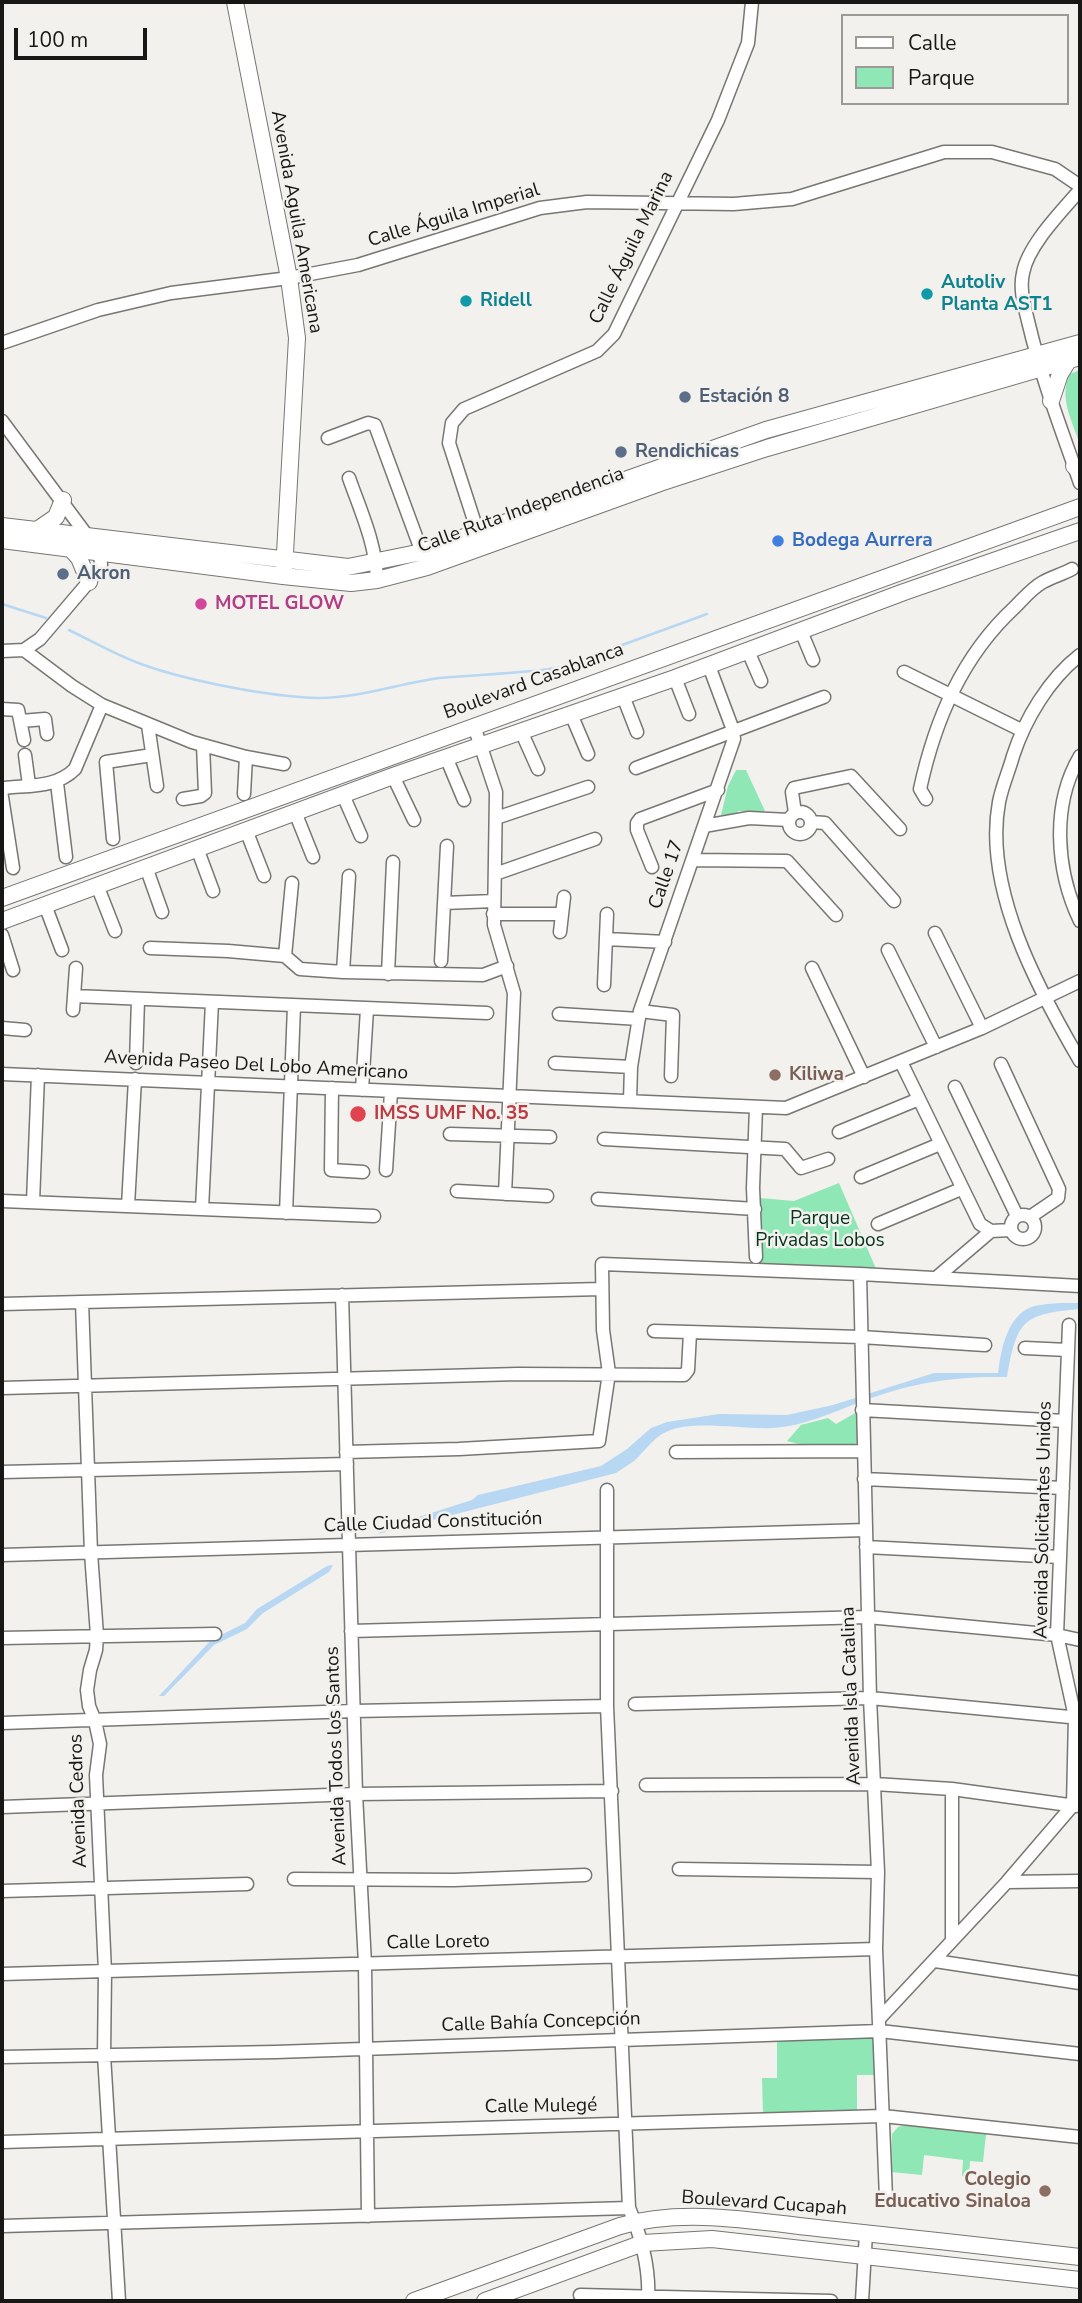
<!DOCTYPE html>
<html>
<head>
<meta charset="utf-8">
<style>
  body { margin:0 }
  #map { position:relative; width:1082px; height:2303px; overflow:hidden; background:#f2f1ed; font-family:"Nunito Sans",sans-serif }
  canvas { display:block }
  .frame { position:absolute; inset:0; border:4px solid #171715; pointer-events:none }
  .legend { position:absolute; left:841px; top:14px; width:228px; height:91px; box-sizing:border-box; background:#f2f1ed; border:2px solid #9a9a97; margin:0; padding:9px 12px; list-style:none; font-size:21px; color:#171715 }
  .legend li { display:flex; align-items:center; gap:14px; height:35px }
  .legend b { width:35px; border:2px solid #9a9a97 }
  .scale { position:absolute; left:14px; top:28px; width:133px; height:32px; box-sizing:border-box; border:4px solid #171715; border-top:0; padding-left:9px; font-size:21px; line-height:24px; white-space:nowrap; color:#171715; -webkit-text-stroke:5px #f2f1ed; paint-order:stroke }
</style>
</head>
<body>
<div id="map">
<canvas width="1082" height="2303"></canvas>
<div class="frame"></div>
<ul class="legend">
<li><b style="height:9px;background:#fff"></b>Calle</li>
<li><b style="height:19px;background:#8ee7b4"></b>Parque</li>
</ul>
<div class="scale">100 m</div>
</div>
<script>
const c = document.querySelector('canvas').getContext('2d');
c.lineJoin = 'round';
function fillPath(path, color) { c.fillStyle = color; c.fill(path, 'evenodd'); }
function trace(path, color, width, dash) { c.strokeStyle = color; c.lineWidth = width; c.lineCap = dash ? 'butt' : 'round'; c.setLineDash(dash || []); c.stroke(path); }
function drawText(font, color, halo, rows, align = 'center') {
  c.font = font + ' "Nunito Sans",sans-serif'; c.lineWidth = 5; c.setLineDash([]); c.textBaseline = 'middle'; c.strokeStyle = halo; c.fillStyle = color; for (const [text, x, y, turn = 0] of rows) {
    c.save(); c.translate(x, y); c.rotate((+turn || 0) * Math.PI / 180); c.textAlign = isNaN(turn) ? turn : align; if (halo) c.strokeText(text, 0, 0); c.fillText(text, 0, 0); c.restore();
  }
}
const green = new Path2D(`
  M 1080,370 L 1080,445 C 1073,422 1058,397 1070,374 Z
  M 736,770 L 746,770 L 765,811 L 738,811 L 736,815 L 725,817 L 721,815 L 728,786 Z
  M 839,1183 L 877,1271 L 758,1264 L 760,1198 L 794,1201 Z
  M 857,1412 L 858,1443 L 826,1451 L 787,1441 L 801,1425 L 828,1418 L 836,1424 Z
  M 875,2038 L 875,2075 L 857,2075 L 857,2112 L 763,2114 L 762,2078 L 777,2078 L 777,2040 Z
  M 906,2125 L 986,2134 L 983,2162 L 970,2161 L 969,2177 L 962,2176 L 963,2160 L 924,2155 L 922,2175 L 891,2172 L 892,2134 L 898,2127 Z`);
const water = new Path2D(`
  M 1060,1303 L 1080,1303 L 1080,1309 C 1023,1314 1017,1320 1007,1377 C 953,1376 910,1383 860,1402 C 831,1413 804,1426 773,1428 C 741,1430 694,1419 666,1432 C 653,1438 644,1452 634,1461 C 628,1465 622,1469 616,1473 L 378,1534 L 384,1528 L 472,1500 L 478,1495 L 601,1466 L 627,1449 L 651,1428 L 667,1422 L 719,1414 L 787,1415 L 833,1405 L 934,1373 L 998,1373 C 1001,1351 1006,1321 1027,1309 C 1037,1304 1050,1304 1060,1303 Z
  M 333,1565 L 329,1572 L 263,1613 L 247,1629 L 214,1645 L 168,1692 L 164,1696 L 159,1696 L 211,1640 L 245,1623 L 257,1609 L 327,1566 Z`);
const stream = new Path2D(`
  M 2,604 L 46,618
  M 69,630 C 92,641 116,655 141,664 C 188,681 270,697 319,698 C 361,698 400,683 440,678 C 481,674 522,674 562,667 L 707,614`);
const minor = new Path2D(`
  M 1080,190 C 1062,211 1028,245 1023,273 C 1019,290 1025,308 1029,325 C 1042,380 1062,431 1080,483
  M 2,343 L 98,310 L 171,293 L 289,278 L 358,265 L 540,208 L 587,202 L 734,204 L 792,199 L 944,152 L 992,152 L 1055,169 L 1080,186
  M 2,421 L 100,553 L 101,565 L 98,571 L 40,639 L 24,650
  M 328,438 L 368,423 L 375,425 L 424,558
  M 349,478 C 361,512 376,544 377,580
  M 480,539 L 449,443 L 452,423 L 464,409 L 597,351 L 614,334 L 718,120 L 748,43 L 752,2
  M 801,631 L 813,660
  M 2,651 L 24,650 L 72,686 L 102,705 L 192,742 L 246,757 L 284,764
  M 748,651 L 761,681
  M 1080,655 C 1049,679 1025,719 1013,756 C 1009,771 1002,786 999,802 C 983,888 1038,989 1080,1061
  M 904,672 L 1021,730
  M 675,678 L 689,714
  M 623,696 L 637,732
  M 2,709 L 18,710 L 24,740
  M 571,714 L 588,754
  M 21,721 L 45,719 L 47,734
  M 148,725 L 157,786
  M 474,726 L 496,792 L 494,925 L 514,993 L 505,1194
  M 521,731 L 538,769
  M 25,755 L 29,785
  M 1080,756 C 1051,805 1056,871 1080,921
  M 446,757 L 464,800
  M 636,768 L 824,697
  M 393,776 L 414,820
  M 57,783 L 66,857
  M 2,792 L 4,788 C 29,785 56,788 75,769 L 102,705
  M 244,794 L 246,757
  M 343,795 L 361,836
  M 2,797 L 13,868
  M 183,799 L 201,796 L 205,793 L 203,745
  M 926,799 L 920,789 C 935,720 962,656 1015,607 C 1023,599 1032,588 1043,582 C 1052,577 1063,574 1072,569
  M789 823a11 11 0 1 1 22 0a11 11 0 1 1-22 0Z
  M 295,812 L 313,857
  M 795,813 L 792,792 L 794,788 L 851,776 L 900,829
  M 496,818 L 588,787
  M 811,822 L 825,823 L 894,901
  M 704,826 L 749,818 L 789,820
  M 246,830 L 264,876
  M 113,839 L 106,762 L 152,755
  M 197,848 L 213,891
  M 693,860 L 787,861 L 836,915
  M 146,867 L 162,912
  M 652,867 L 637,830 L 637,823 L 640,819 L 718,790
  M 495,874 L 595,839
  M 97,885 L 115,931
  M 444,903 L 494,901
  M 45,905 L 62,950
  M 493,914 L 562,914
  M 560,932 L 564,897
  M 935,933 L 982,1028
  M 2,935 L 13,970
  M 607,939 L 665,942
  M 150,948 L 228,951 L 285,956 L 300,969 L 343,972 L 483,975 L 507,966
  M 888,950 L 936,1047
  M 285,956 L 292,883
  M 441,961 L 447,846
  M 812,968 L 864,1077
  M 343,972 L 349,876
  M 388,974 L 393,862
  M 604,985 L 607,914
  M 74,996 L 487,1013
  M 73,1010 L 76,968
  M 640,1011 L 673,1015 L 671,1076
  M 559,1014 L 639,1019
  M 2,1028 L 25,1030
  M 901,1062 L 980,1224 L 991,1231 L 1011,1230
  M 136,1063 L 138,999
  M 555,1063 L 631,1067
  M 1001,1064 L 1059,1189 L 1058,1198 L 1030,1217
  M 2,1074 L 786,1108 L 982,1028 L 1080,981
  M 955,1087 L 1017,1216
  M 332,1088 L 331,1170 L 363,1172
  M 362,1090 L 367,1009
  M 630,1101 L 631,1067 L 640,1011 L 734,739 L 733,730 L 709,666
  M 839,1132 L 919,1099
  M 450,1134 L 550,1137
  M 604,1139 L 785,1149 L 801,1168 L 828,1159
  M 386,1170 L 391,1092
  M 861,1177 L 940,1144
  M 457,1191 L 547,1196
  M 598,1199 L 755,1209
  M 2,1201 L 374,1216
  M 33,1202 L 38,1075
  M 128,1206 L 135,1079
  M 202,1209 L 212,1002
  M 286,1213 L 294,1006
  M1011 1227a12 12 0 1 1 24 0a12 12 0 1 1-24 0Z
  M 878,1224 L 961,1189
  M 756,1257 L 753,1188 L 756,1107
  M 860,1274 L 870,1698 L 878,1872 L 876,1949 L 886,2198
  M 936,1278 L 991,1231
  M 342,1295 L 356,1794 L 365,1964 L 368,2216
  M 82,1302 L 91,1553 L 97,1635 L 96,1650 L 90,1670 L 87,1690 L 89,1706 L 95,1721 L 100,1744 L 96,1775 L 105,1972 L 104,2055 L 119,2301
  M 2,1304 L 601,1289
  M 654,1331 L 861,1337 L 985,1345
  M 1025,1348 L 1068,1350
  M 2,1388 L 518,1374 L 684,1375 L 688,1370 L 690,1333
  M 862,1410 L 1065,1421
  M 346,1452 L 459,1449 L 599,1441 L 609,1373 L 603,1330 L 602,1264 L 860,1274 L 1080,1286
  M 676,1452 L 864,1451
  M 2,1472 L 347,1464
  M 864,1479 L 1063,1488
  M 607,1490 L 607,1706 L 629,2208 C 642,2238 650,2268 648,2301
  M 866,1547 L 1060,1557
  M 2,1555 L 866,1530
  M 351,1631 L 868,1617 L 1057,1635 L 1080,1640
  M 2,1638 L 215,1634
  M 635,1704 L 870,1698 L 1080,1718
  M 2,1723 L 354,1711 L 607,1706
  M 646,1785 L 875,1784 L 952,1789 L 1076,1806
  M 2,1807 L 356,1794 L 612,1791
  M 679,1869 L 878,1872
  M 294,1879 L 454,1880 L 585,1875
  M 1007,1882 L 1080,1881
  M 2,1891 L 247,1884
  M 952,1940 L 952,1789
  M 935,1961 L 1080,1983
  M 2,1974 L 876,1949
  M 880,2018 L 1007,1882 L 1073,1805 L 1075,1717 L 1057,1635 L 1069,1325
  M 2,2057 L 276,2052 L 880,2031 L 1080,2054
  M 2,2142 L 883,2116 L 1080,2137
  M 2,2226 L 629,2208
  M 580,2295 L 831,2301
  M 862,2301 L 866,2233`);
const major = new Path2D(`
  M 235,2 L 289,278 L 297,338 L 284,571
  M 1051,401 L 1060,374 L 1068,361
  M 1074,466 L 1080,471
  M 2,526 L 348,567 L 422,552 L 766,430 L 1080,343
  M 37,530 L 56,517 L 63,500
  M 2,540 L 283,576 L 351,583 L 377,580 L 427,567 L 660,483 L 767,448 L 1080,357
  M 70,548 L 79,558 L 89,582
  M 2,898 L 1080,507
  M 2,921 L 393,776 L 675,678 L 904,592 L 1080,531
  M 414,2301 L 620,2226 C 685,2207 759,2222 826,2229 C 911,2238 995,2247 1080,2257
  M 485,2301 L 643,2243 L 712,2239 L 1080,2280`);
const markers = [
  [927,294,7,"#0f9aa8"],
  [466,301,7,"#0f9aa8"],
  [685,397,7,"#5c6f8a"],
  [621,452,7,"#5c6f8a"],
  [778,541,7,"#3f7fe0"],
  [63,574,7,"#5c6f8a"],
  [201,604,7,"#d1479c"],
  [775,1075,7,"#8d6e63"],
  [358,1114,9,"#e0444e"],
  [1045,2191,7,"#8d6e63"]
];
const streetNames = [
  ["Calle Águila Imperial",454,216,-17],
  ["Avenida Aguila Americana",296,222,80],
  ["Calle Águila Marina",632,248,-64],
  ["Calle Ruta Independencia",521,511,-20],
  ["Boulevard Casablanca",534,682,-20],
  ["Calle 17",667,875,-71],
  ["Avenida Paseo Del Lobo Americano",256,1066,3],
  ["Avenida Solicitantes Unidos",1044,1520,-89],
  ["Calle Ciudad Constitución",433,1523,-2],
  ["Avenida Isla Catalina",852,1696,-92],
  ["Avenida Todos los Santos",337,1756,-92],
  ["Avenida Cedros",79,1801,-92],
  ["Calle Loreto",438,1943,-1],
  ["Calle Bahía Concepción",541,2023,-2],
  ["Calle Mulegé",541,2107,-1],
  ["Boulevard Cucapah",764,2204,4]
];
const cultureNames = [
  ["Autoliv",941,283],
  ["Planta AST1",941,305],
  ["Ridell",480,301]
];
const serviceNames = [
  ["Estación 8",699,397],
  ["Rendichicas",635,452],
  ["Akron",77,574]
];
const shopNames = [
  ["Bodega Aurrera",792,541]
];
const hotelNames = [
  ["MOTEL GLOW",215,604]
];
const educationNames = [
  ["Kiliwa",789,1075],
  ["Colegio",1031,2180,"right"],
  ["Educativo Sinaloa",1031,2202,"right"]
];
const healthNames = [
  ["IMSS UMF No. 35",374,1114]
];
const parkNames = [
  ["Parque",820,1219],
  ["Privadas Lobos",820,1241]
];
fillPath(green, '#8ee7b4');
fillPath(water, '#b8d7f2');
trace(stream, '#b8d7f2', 2.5);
trace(minor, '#787673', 15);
trace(major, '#787673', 18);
trace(minor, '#fff', 12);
trace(major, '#fff', 16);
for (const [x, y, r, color] of markers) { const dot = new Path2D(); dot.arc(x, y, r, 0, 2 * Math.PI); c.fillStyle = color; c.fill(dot); trace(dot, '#f2f1ed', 2.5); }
drawText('19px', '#171715', '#f2f1ed', streetNames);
drawText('bold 19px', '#0d838f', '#f2f1ed', cultureNames, 'left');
drawText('bold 19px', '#4e5e75', '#f2f1ed', serviceNames, 'left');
drawText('bold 19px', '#366cbe', '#f2f1ed', shopNames, 'left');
drawText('bold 19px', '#b23c85', '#f2f1ed', hotelNames, 'left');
drawText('bold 19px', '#785e54', '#f2f1ed', educationNames, 'left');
drawText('bold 19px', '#be3a42', '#f2f1ed', healthNames, 'left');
drawText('19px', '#05331d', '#f2f1ed', parkNames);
</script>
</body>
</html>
